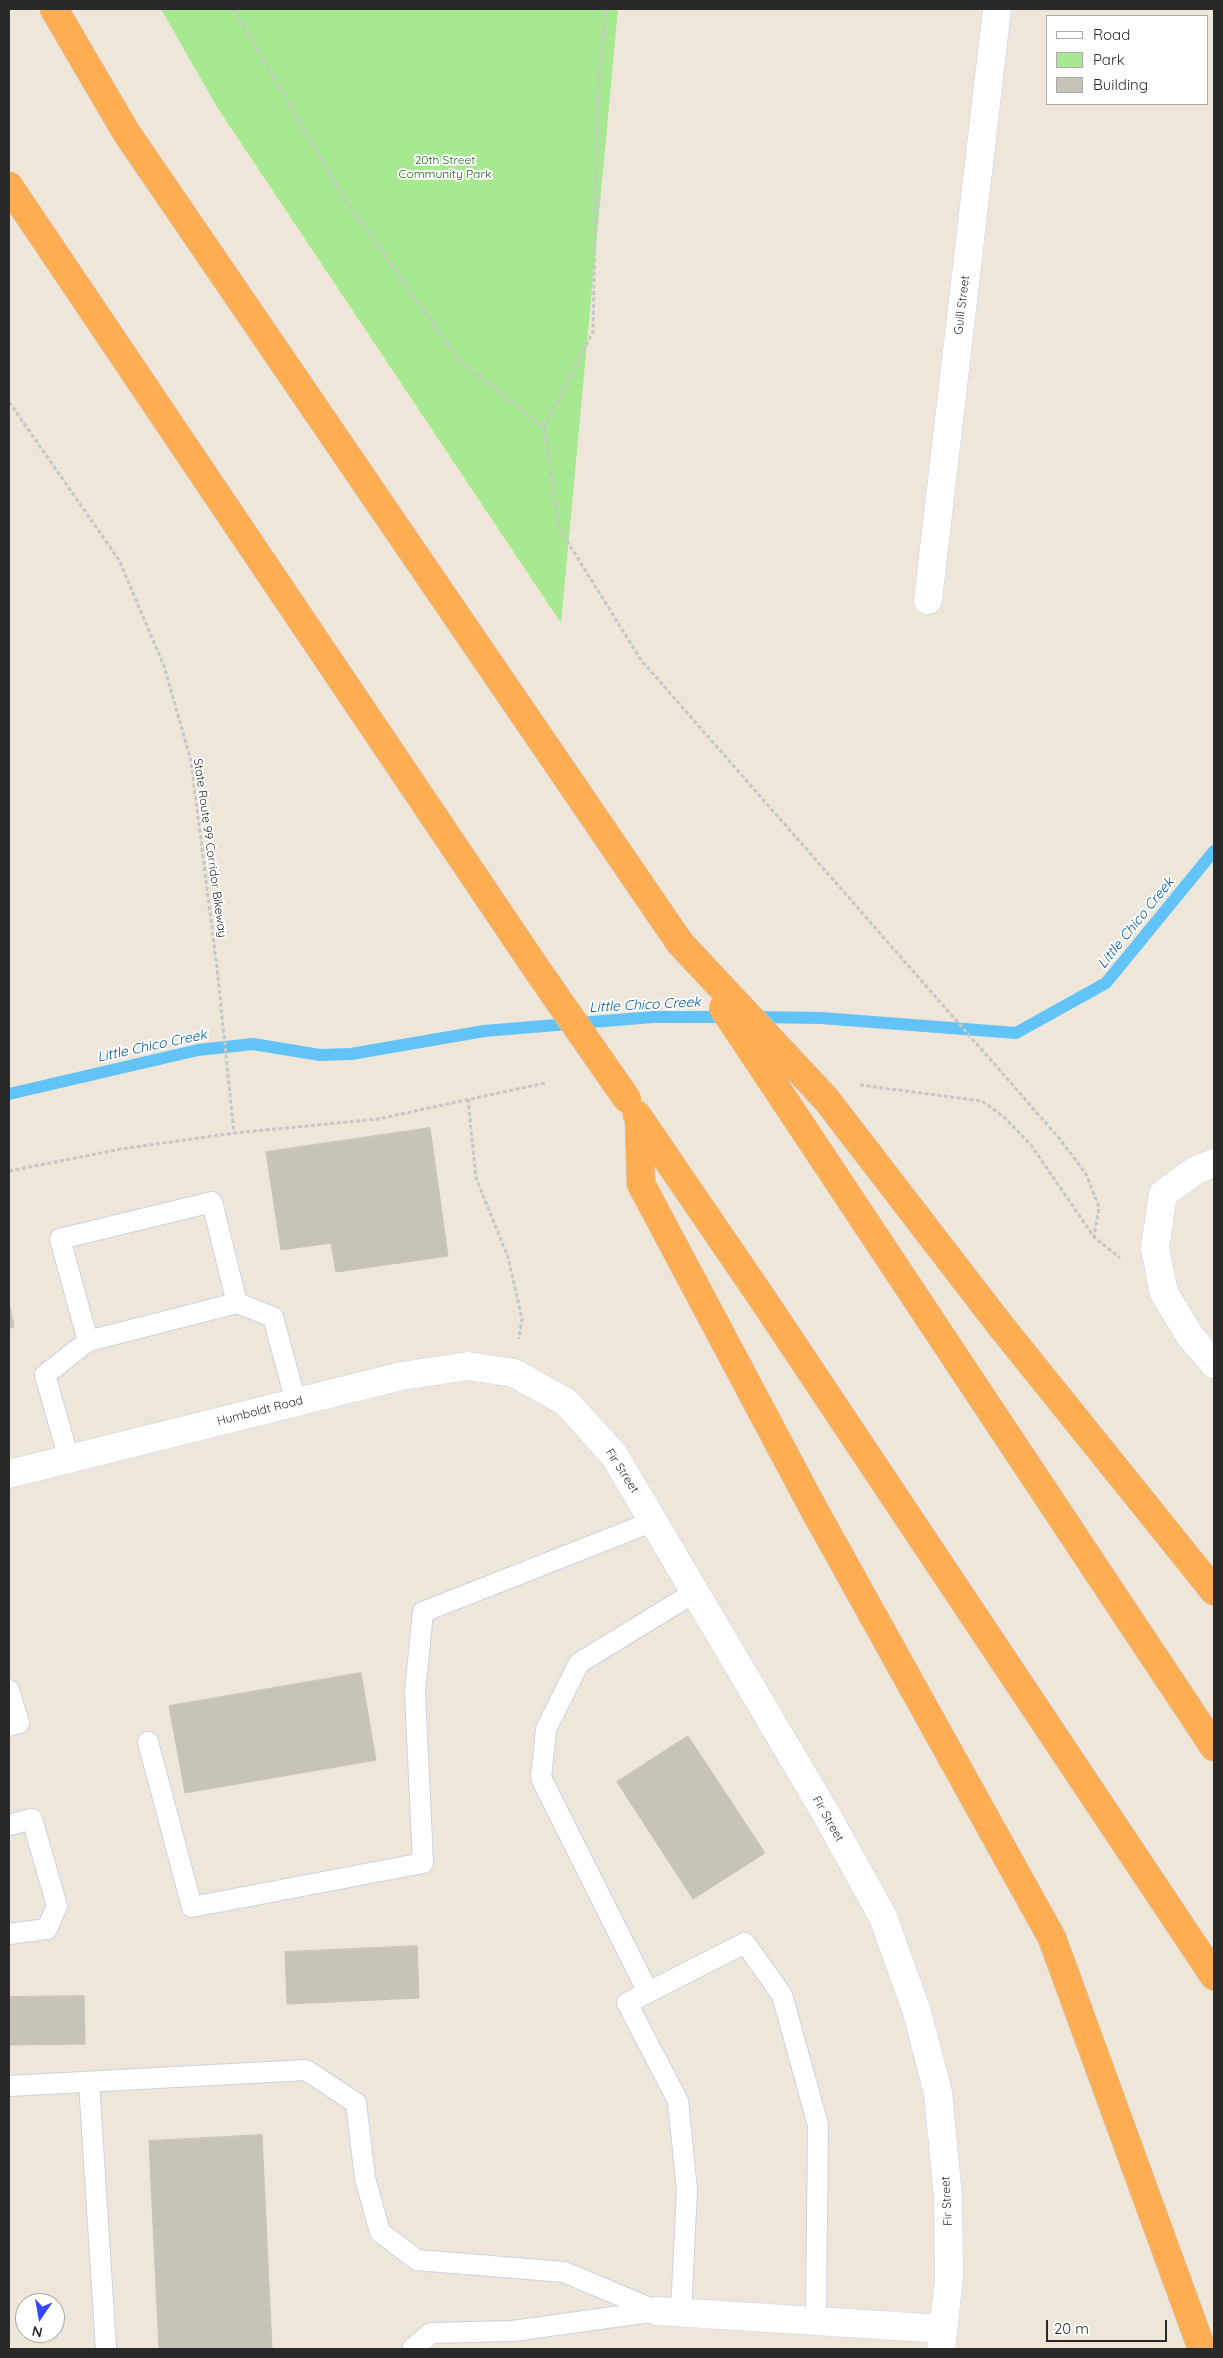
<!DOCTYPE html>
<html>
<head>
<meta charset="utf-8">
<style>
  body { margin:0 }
  #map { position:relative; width:1223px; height:2358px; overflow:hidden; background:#ede6d9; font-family:Quicksand,sans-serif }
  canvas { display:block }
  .frame { position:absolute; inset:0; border:10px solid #292929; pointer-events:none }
  .legend { position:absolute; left:1046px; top:15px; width:162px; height:90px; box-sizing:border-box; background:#fff; border:1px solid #a9a9a9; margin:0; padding:6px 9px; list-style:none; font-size:15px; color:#292929 }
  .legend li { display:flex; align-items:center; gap:10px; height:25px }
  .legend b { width:25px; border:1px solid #a9a9a9 }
  .north { position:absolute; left:15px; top:2293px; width:50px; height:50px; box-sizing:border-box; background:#fff; border:1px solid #a9a9a9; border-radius:50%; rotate:192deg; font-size:14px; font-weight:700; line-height:20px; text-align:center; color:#292929 }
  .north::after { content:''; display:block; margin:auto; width:18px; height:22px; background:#3447ff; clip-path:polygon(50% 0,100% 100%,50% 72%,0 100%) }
  .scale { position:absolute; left:1046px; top:2320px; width:121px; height:22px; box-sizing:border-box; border:2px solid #292929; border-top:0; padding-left:6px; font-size:15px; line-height:18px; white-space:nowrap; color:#292929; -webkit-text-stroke:4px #fff; paint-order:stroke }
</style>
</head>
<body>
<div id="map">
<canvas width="1223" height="2358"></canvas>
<div class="frame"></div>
<ul class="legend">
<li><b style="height:6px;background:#fff"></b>Road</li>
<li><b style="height:14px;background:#a6e990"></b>Park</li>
<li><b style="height:14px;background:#c8c3b9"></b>Building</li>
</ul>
<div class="north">N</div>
<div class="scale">20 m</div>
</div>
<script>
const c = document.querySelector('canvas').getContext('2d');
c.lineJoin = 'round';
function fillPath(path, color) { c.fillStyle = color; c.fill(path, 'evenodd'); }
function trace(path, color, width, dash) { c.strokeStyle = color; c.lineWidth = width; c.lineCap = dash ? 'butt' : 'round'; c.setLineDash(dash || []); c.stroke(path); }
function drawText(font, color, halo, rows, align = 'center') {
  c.font = font + ' Quicksand,sans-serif'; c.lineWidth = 4; c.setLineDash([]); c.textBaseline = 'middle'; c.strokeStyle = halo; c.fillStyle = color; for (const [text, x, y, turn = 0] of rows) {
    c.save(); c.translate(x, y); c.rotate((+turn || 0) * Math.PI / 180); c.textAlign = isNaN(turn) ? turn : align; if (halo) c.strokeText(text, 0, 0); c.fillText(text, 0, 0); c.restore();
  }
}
const green = new Path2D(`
  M 161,9 L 618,9 L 561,623 L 217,107 Z`);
const stream = new Path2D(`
  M 753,1017 L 821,1018 L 1016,1033 L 1106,983 L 1214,851
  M 9,1094 L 198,1050 L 253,1044 L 320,1055 L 351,1054 L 484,1031 L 653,1017 L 730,1017`);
const building = new Path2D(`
  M 430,1128 L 448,1256 L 336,1272 L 331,1243 L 281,1250 L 266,1152 Z
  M 9,1302 L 14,1327 L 9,1328 Z
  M 361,1673 L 376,1760 L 185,1793 L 169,1706 Z
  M 688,1736 L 765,1853 L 693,1899 L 617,1782 Z
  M 417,1946 L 419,1998 L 287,2004 L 285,1952 Z
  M 84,1996 L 85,2044 L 9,2045 L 9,1997 Z
  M 262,2135 L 272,2349 L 159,2349 L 149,2141 Z`);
const path = new Path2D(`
  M 234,9 L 344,198 L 458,359 L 544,427 L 593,332 L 598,87 L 606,9
  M 9,402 L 119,560 L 164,666 L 191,761 L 217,968 L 234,1133
  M 544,427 L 559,528 L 641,660 L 1059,1138 L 1086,1174 L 1099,1207 L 1094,1237
  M 860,1085 L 982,1101 L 1004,1117 L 1031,1145 L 1094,1237 L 1120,1258
  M 468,1099 L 476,1178 L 508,1257 L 522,1319 L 519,1339
  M 9,1171 L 121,1149 L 234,1133 L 378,1119 L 545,1083`);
const lane = new Path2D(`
  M 237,1303 L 273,1317 L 296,1402
  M 69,1459 L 45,1375 L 88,1341 L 60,1239 L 212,1202 L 237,1303 L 88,1341
  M 9,1690 L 19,1723 L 9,1726
  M 148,1742 L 192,1907 L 423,1863 L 415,1692 L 423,1612 L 654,1521
  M 9,1825 L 32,1819 L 57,1906 L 47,1929 L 9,1934
  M 648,1992 L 541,1778 L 546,1729 L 579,1663 L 695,1592
  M 89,2082 L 106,2349
  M 9,2086 L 306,2070 L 356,2103 L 365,2178 L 380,2232 L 417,2260 L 564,2272 L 657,2311
  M 681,2312 L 687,2190 L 678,2101 L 627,2003 L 745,1943 L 782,1995 L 818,2125 L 816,2320
  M 412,2349 L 431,2333 L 513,2331 L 657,2311`);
const street = new Path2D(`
  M 928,600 L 997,9
  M 1214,1163 L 1196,1170 L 1163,1194 L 1155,1248 L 1164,1293 L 1190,1336 L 1214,1364
  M 9,1474 L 402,1376 L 468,1366 L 514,1373 L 566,1402 L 614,1455 L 826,1814 L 883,1917 L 917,2012 L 938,2093 L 948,2196 L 949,2278 L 941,2349
  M 657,2311 L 943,2329`);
const highway = new Path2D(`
  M 54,9 L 126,132 L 680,943
  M 9,186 L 538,971
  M 783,1098 L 1214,1747
  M 826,1099 L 1000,1325 L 1214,1591
  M 637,1115 L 766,1304 L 1214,1976
  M 639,1118 L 641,1184 L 811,1504 L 1052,1938 L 1202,2349`);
const highwayBridge = new Path2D(`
  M 680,943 L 826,1099
  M 538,971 L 627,1099
  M 723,1008 L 783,1098`);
const parkNames = [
  ["20th Street",445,160],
  ["Community Park",445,174]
];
const streetNames = [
  ["Guill Street",962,305,-83],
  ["State Route 99 Corridor Bikeway",210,848,82],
  ["Humboldt Road",260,1411,-14],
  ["Fir Street",622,1471,57],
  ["Fir Street",828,1819,60],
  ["Fir Street",947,2201,-93]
];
const waterNames = [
  ["Little Chico Creek",1136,923,-51],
  ["Little Chico Creek",645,1005,-3],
  ["Little Chico Creek",152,1046,-12]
];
fillPath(green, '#a6e990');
trace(stream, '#62c3f9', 12);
fillPath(building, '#c8c3b9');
trace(building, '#c8c3b3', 1);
trace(lane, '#ced1e4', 22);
trace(street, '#ced1e4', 29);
trace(highway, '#c7c7c7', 29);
trace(path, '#c7c7c7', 3, [4, 2.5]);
trace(lane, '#fff', 20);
trace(street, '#fff', 28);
trace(highway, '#ffad52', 28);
trace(highwayBridge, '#c7c7c7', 29, []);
trace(highwayBridge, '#ffad52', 28);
drawText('12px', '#1e6c13', '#fff', parkNames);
drawText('12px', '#292929', '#fff', streetNames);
drawText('italic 14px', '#025ea4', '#fff', waterNames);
</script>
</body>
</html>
